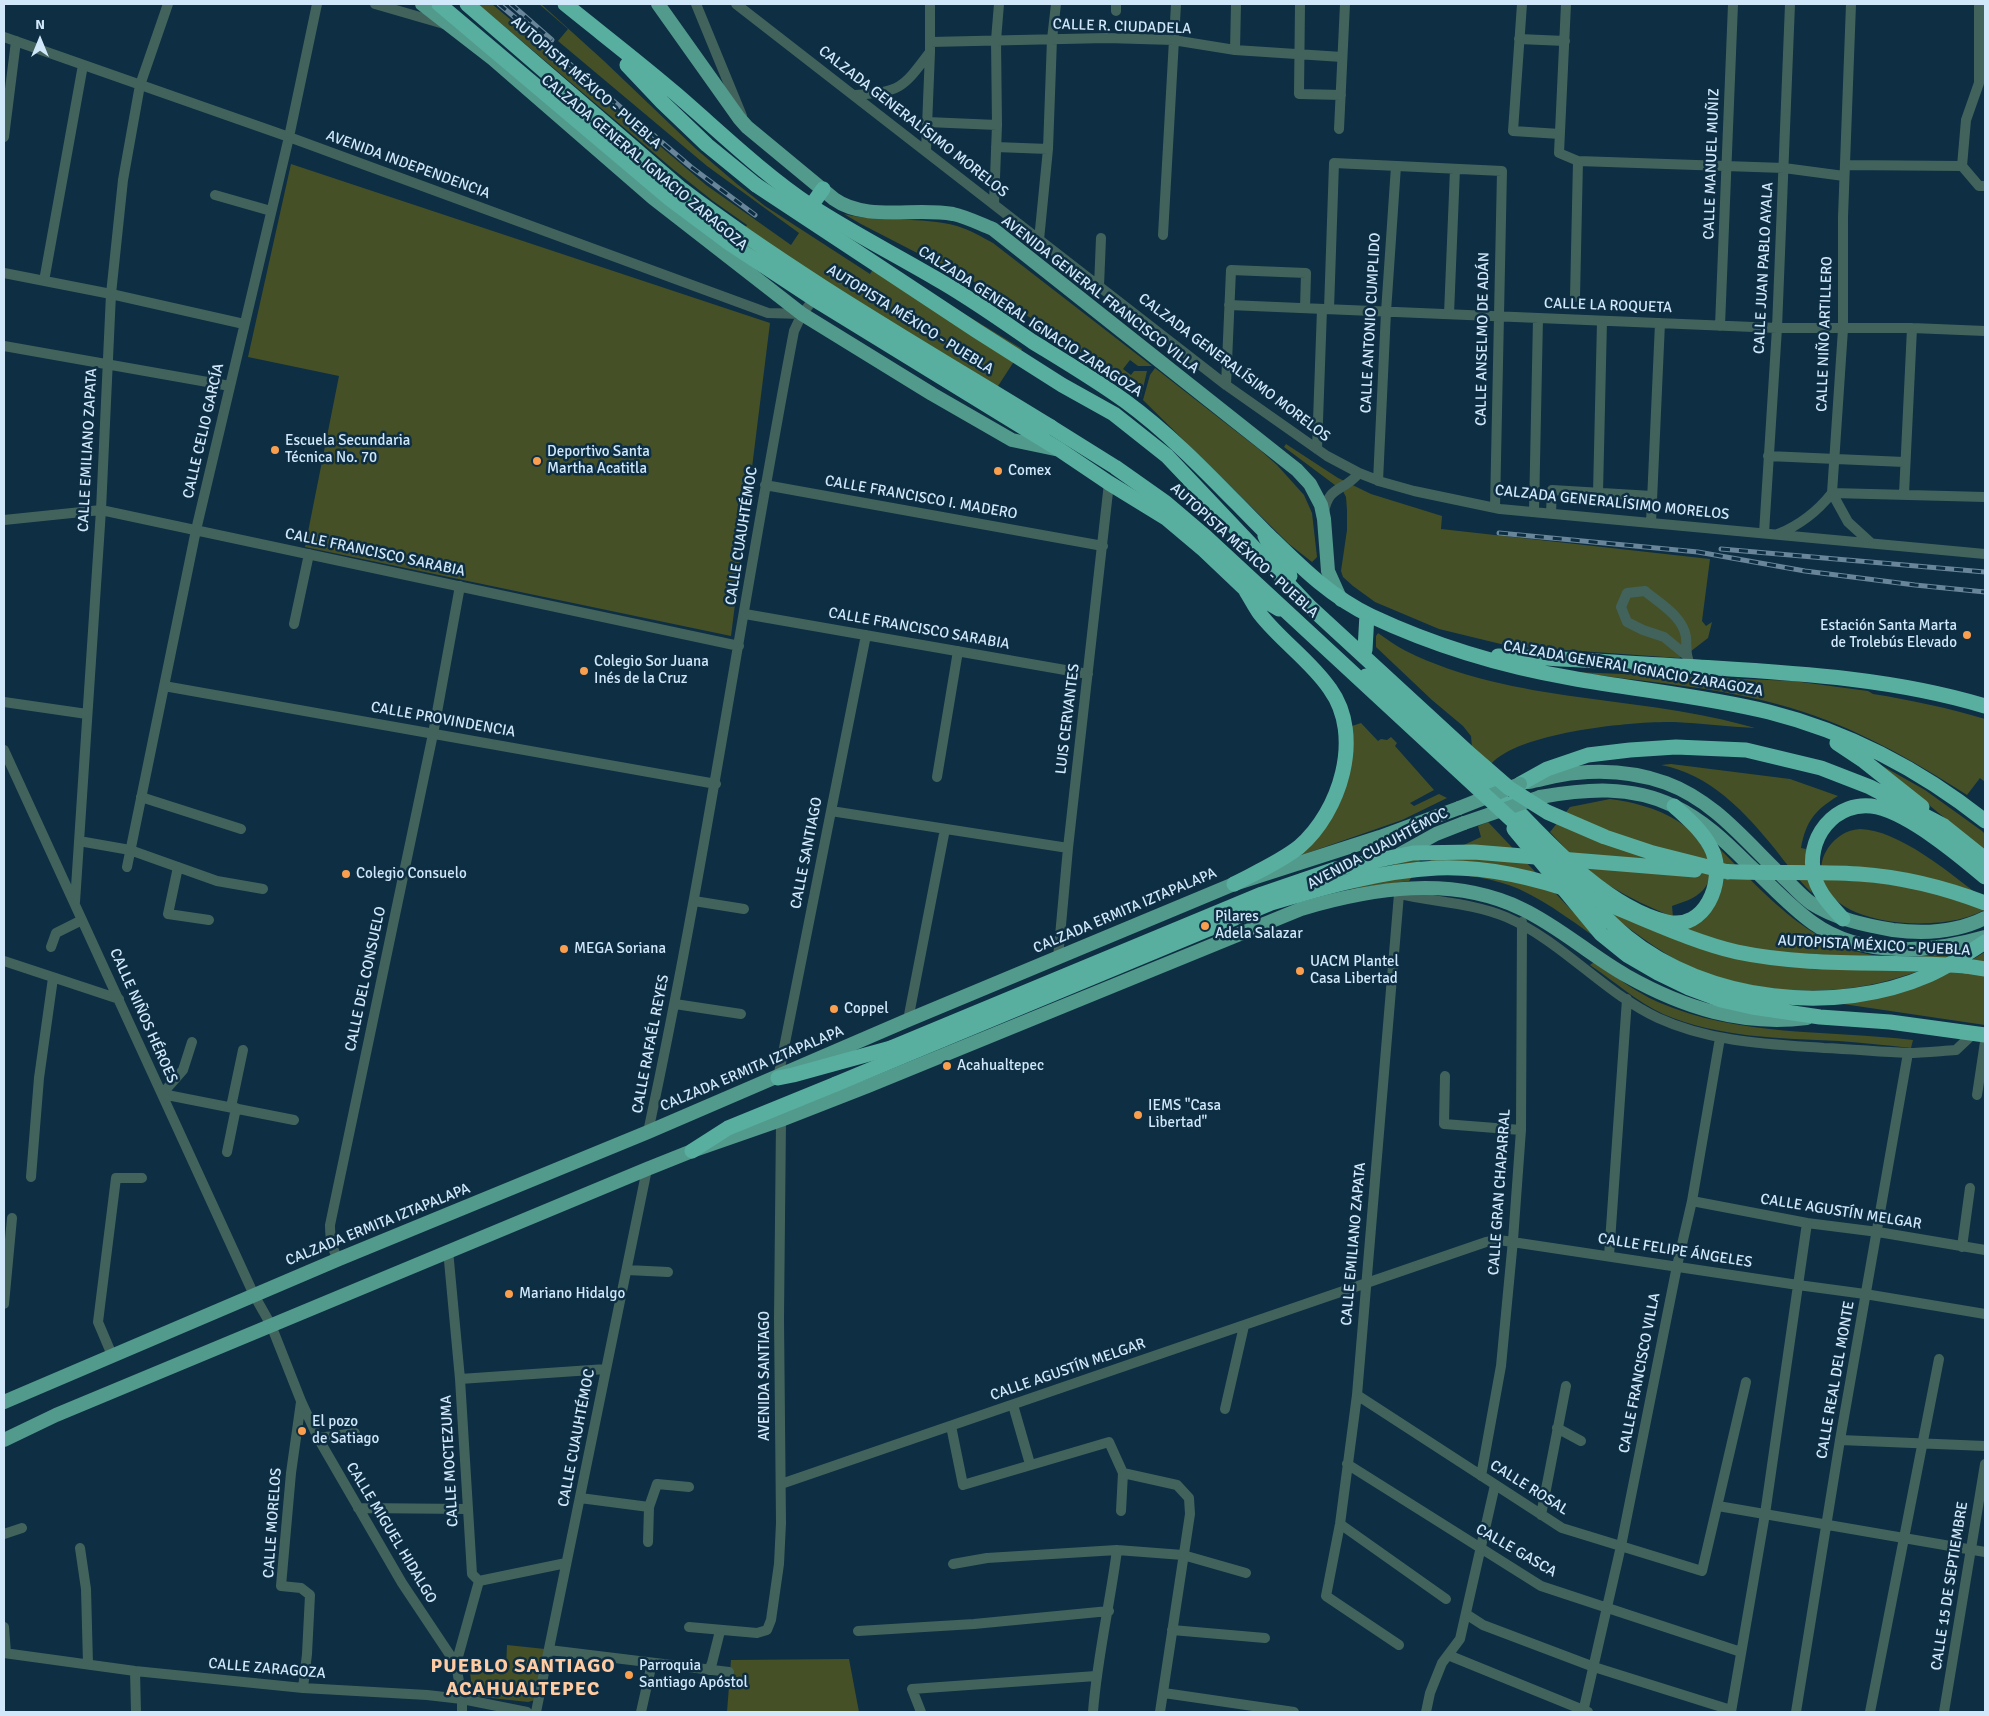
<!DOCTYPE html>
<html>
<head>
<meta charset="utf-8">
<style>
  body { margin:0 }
  #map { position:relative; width:1989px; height:1716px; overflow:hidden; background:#0e2e43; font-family:Signika,sans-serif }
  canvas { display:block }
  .frame { position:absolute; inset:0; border:5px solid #d0e8fa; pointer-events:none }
  .north { position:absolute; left:15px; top:15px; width:50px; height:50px; -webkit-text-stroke:4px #0e2e43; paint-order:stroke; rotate:0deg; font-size:14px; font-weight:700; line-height:20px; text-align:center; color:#d0e8fa }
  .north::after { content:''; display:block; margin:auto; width:18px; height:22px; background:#d0e8fa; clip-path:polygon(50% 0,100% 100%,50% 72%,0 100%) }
</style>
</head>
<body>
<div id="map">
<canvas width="1989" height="1716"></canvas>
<div class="frame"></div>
<div class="north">N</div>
</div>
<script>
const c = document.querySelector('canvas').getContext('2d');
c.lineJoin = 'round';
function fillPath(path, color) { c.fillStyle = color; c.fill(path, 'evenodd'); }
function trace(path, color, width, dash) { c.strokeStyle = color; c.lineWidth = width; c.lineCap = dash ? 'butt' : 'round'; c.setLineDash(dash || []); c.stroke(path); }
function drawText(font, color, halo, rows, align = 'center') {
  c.font = font + ' Signika,sans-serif'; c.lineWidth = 5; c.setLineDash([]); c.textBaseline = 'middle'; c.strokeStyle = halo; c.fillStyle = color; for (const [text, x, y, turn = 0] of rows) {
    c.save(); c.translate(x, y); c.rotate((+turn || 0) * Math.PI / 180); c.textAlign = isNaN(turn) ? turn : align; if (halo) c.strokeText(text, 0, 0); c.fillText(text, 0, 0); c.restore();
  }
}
const green = new Path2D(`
  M 478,4 L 492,4 L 706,185 L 791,245 L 799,233 L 707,166 L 558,41 L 568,29 L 539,4 L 541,4 L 604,61 L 695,148 L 737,184 L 765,206 L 870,274 L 878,261 L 1022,349 L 989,400 L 736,241 L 747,225 L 713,201 L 674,170 Z
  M 291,164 L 770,323 L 731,636 L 305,547 L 339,376 L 248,357 Z
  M 844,214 C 881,223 921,216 957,226 C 970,230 982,237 993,243 L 1152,366 L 1138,366 L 1130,360 L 1123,369 L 1131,375 L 1134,371 L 1147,371 L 1141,397 L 1059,336 L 979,285 L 954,269 L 921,255 L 861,224 Z
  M 1155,368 L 1260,450 L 1277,465 L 1304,495 L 1312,513 L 1317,557 L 1312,562 L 1289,544 L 1143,400 L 1150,375 Z
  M 1286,444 L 1338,478 L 1371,494 L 1442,516 L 1441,529 L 1710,559 L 1702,621 L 1706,626 L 1712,622 L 1708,638 L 1686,655 L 1679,658 L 1509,646 L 1439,629 L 1375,602 L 1353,586 L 1343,577 L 1341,571 L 1347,530 L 1347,510 L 1346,497 L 1343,491 L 1284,447 Z
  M 1378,633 C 1387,639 1396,646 1406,651 C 1515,705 1640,694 1755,728 C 1728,727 1701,723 1674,722 C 1633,721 1519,732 1491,764 L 1472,748 L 1471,736 L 1463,726 L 1432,700 L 1376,647 L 1376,636 Z
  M 1574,672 L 1793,681 L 1868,691 L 1873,694 C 1911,700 1948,708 1985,719 L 1985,782 L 1980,778 L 1967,795 C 1911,759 1855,727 1791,708 C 1721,687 1646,682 1574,672 Z
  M 1361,723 L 1378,741 L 1381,739 L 1387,740 L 1391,737 L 1397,743 L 1395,746 L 1434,790 L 1410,803 L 1414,806 L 1439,794 L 1447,798 L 1402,820 L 1293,858 C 1312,839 1332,821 1343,796 L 1352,726 Z
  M 1671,764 L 1790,779 L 1838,796 C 1815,810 1806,821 1801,848 L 1806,849 L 1806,871 L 1812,893 C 1798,880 1787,864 1775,849 C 1745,812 1710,774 1661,765 Z
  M 1879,764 L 1925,790 L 1982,831 L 1985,834 L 1985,851 Z
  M 1610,799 C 1633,802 1656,808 1676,820 C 1696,832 1724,868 1703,890 C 1695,899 1683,902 1672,906 L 1673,917 C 1651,908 1630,898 1610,886 C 1587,872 1568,851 1550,832 L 1570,807 Z
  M 1488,822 L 1595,935 L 1607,945 C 1578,926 1550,903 1519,889 C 1487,875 1447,872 1413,875 L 1409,881 L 1344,890 L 1413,855 L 1423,864 L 1481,837 L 1478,826 Z
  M 1860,829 C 1899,830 1950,873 1981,897 L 1985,909 C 1950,933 1832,930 1822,877 C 1820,866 1822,857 1828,848 C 1836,837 1846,830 1860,829 Z
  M 1715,844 C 1796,926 1839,977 1963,950 C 1893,990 1810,1001 1732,981 C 1722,978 1712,977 1703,973 C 1668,958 1640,937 1610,914 L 1702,920 Z
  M 1985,952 L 1985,1025 L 1843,1004 L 1965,964 Z
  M 1594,962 C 1614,975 1635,992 1658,1002 C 1738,1037 1828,1030 1913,1040 L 1911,1048 C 1887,1045 1863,1043 1839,1041 C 1779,1038 1720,1038 1663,1014 C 1637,1002 1614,981 1590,965 Z
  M 507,1645 L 545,1649 L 535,1700 L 528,1702 L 473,1696 L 469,1665 L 506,1669 Z
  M 849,1659 L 859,1712 L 727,1712 L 731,1660 Z`);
const minor = new Path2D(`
  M 375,4 L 444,24
  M 696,4 L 742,116
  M 736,4 L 1226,385 L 1327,456 L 1359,473 L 1382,482 L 1414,491 L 1500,509 L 1985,554
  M 1300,4 L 1299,94 L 1341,95
  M 1522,4 L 1513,131 L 1560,134
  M 1566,4 L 1559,153 L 1578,161 L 1784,168 L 1844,176
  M 1851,4 L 1843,217 L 1843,329 L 1832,493 L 1848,522 L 1871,543
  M 1116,11 L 1116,4
  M 4,37 L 289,137 L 768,313 L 802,314
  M 1519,39 L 1565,41
  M 930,42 L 1107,38 L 1173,40 L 1235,50 L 1342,57
  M 1235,50 L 1236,4
  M 855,95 C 901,92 903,88 930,52
  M 927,122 L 997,125
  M 1339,129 L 1345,4
  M 4,137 L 16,41
  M 996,147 L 1048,149
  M 926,151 L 930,52 L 930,4
  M 1845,165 L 1962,166 L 1979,186 L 1985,186
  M 1962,166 L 1966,120 L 1979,83 L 1979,4
  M 215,195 L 271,211
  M 994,204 L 997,125 L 996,40 L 999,4
  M 1163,235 L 1176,4
  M 1039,240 L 1048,149 L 1052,39 L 1056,4
  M 4,273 L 111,294 L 244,324
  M 44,281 L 83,65
  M 1099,286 L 1101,238
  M 1575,297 L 1578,161
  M 1229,305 L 1777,328 L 1912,328 L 1985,331
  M 1329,309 L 1334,163 L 1502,171 L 1495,508
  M 1449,314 L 1455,169
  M 1720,326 L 1733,4
  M 4,346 L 230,386
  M 1226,385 L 1231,270 L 1306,273 L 1305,308
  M 1317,449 L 1322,309
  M 1768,456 L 1904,462
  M 1378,481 L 1386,312 L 1396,166
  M 765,485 L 1103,546
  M 1598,493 L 1602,321
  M 1832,493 L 1985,497
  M 1904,494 L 1912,328
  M 1534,512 L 1538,318
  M 1324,513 C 1328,485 1344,492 1359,473
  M 1551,513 L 1552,490 L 1652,496
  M 4,520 L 101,510 L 739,646
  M 1651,523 L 1660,323
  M 1764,533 L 1777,328 L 1790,4
  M 1778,534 C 1800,525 1817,512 1832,493
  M 745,614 L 1088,674
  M 294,624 L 309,554
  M 1686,655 L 1664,637 L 1643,630 L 1627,622 L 1621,607 L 1627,593 L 1645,591 C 1659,603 1683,616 1686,637 C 1687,649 1685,654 1691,667
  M 164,686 L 716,784
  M 4,702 L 87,714
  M 4,750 L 254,1295 L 271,1325 L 301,1401 L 318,1438 L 402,1583 L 456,1664 L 462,1699 L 462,1712
  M 937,777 L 958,651
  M 141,797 L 241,829
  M 831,811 L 1068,848
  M 79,841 L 130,850 L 217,881 L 263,889
  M 127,867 L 196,530 L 289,137 L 317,4
  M 178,867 L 168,914 L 209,920
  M 1399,890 L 1399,894 C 1434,902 1473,903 1506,917 C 1562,941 1604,993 1658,1018 C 1710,1042 1767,1044 1824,1048 C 1852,1049 1880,1052 1907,1053 C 1924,1053 1940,1051 1956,1050 L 1974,1033
  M 694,901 L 744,909
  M 75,902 L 101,510 L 111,294 L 123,180 L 140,85 L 168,4
  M 51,947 L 56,933 L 82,920
  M 1058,958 L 1068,848 L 1109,483
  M 4,961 L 119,999
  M 675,1004 L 741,1014
  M 908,1020 L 945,829
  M 1445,1076 L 1444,1124 L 1521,1130
  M 778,1078 L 866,635
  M 162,1094 L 294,1120
  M 162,1094 L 183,1070 L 192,1042
  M 1977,1095 L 1985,1042
  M 231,1107 L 243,1050
  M 648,1132 C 705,867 743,598 794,331 L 802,314 L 814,299
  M 227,1152 L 236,1108
  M 31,1177 L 39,1078 L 53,978
  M 1692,1201 L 1807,1223 L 1878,1232 L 1985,1250
  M 1962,1247 L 1970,1188
  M 448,1250 L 460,1379 L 472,1574 L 479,1581 L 456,1664
  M 1609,1256 L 1627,999
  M 339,1259 C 331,1250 330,1237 330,1225 L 433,734 L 460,586
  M 627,1270 L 668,1272
  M 4,1304 L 12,1218
  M 112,1355 L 98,1322 L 116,1178 L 142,1178
  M 460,1379 L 606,1369
  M 1357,1395 L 1562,1528 L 1702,1571 L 1746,1382
  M 301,1402 L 291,1473 L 281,1586 L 301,1588 L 310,1595 L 307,1654 L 303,1688
  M 1013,1405 L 1030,1464
  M 1225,1409 L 1244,1326
  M 951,1426 L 963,1485 L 1109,1442 L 1123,1473 L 1121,1511
  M 1557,1428 L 1581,1441
  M 318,1438 L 355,1433
  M 1840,1440 L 1985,1446
  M 1347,1464 L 1541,1586 L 1741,1652
  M 1123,1473 L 1177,1485 L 1189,1498 L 1190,1514 L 1160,1712
  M 1481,1476 L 1501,1366 L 1513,1240 L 1521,1130 L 1522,922
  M 781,1484 L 1486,1242 L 1499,1240 L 1798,1285 L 1865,1294 L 1985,1314
  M 580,1498 L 649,1507
  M 1718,1506 L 1985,1552
  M 358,1508 L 467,1509
  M 1541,1515 L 1566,1386
  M 1340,1524 L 1446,1599
  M 4,1534 L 22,1528
  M 648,1542 L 649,1507 L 657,1484 L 689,1487
  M 80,1548 L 86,1589 L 88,1664
  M 953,1564 L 987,1558 L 1117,1550 L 1183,1555 L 1246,1573
  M 479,1581 L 566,1563
  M 1466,1614 L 1483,1625 L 1594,1667 L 1731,1710
  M 4,1627 L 6,1653
  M 689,1627 L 757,1633 L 767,1630 L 771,1620 L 779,1564 L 781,1523 L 779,1318 L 781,1120
  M 1172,1630 L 1265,1638
  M 858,1631 L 974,1624 L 1109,1611
  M 1399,1645 L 1326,1596 L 1340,1524 L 1357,1395 L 1399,894
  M 549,1650 L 729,1672
  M 4,1653 L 135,1671 L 303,1688 L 427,1695 L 462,1699 L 527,1712
  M 1448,1655 L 1588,1712
  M 709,1670 L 712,1663 L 720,1631
  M 135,1671 L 136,1712
  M 1164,1693 L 1294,1712
  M 536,1712 L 647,1169
  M 641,1712 L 652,1663
  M 921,1712 L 912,1689 L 1096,1676
  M 1093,1712 C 1097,1658 1110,1604 1117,1550
  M 1426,1712 L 1430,1693 L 1442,1663 L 1460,1639 L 1495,1485
  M 1583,1712 L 1621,1546 L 1677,1266 L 1692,1201 L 1720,1038
  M 1731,1712 L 1765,1514 L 1807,1223
  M 1796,1712 L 1840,1440 L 1908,1053
  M 1870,1712 L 1939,1359
  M 1944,1712 L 1985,1464`);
const major = new Path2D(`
  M 422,4 L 493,59 L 653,198 L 802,314 L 932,394 L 1012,440 L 1055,449
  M 658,4 L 739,118 L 747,127 L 834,199 C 866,222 915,207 953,214 C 967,217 980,224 993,229 L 1297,470 L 1310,484 L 1321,505 L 1324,519 L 1328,571 L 1341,600
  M 1528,782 C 1544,779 1560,774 1576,773 C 1605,770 1638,773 1666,783 C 1715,801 1746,842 1783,877 C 1792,885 1801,896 1811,903 C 1836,919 1864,925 1893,930 C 1924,934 1957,932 1985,918
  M 1540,797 C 1586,789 1630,785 1674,806 C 1703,820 1725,841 1748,864 C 1769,883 1789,906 1813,923 C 1862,958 1931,953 1985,937
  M 1400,854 L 1436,834 L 1464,823
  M 4,1402 L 339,1259 L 648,1132 L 908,1020 L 1234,884 L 1380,837 L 1459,808
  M 4,1440 L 56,1415 L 647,1169 L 692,1151 L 781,1120 L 868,1086 L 1301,909 C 1372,888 1452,875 1522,909 C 1560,927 1591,956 1627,976 C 1684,1008 1742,1026 1807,1018`);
const highway = new Path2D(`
  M 439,4 L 670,199 L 729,243 L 814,299 L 1060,450 L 1109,483 L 1166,518 L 1204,550 L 1244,588 L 1279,609
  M 467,4 L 680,188 C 797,277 926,350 1051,427
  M 565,4 C 602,34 640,63 676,94 C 720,132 762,173 811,206 C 851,232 894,254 935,278 C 969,297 1001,320 1033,342 C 1064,361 1096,380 1125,401 C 1177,439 1221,488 1266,533 C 1299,565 1329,596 1371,616 C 1435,646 1501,666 1571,678 C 1637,690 1704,696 1769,712 C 1848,732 1922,771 1985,821
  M 627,65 L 662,102 L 707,145 L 756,185
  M 811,206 L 823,189
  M 1265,536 L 1276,560 L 1290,576
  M 1365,650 L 1367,614
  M 1498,656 C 1565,658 1632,664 1699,667 C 1795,673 1892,678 1985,706
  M 1366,676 L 1469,764 L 1515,815
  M 1837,743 L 1864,761 L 1922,807
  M 1520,784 L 1547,769 L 1588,755 L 1630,750 L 1676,747 L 1746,750 L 1821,768 L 1870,787 L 1944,826 L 1985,859
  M 1511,804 C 1551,846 1608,908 1667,922 C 1705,931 1725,882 1713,852 C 1705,833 1688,819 1674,806
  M 1514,829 L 1601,934 L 1627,955 L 1658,973 L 1689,988 L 1721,1000 L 1752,1007 L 1820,1017 L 1890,1022 L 1985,1035
  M 1547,851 C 1573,880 1597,912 1627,937 C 1707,1002 1836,1016 1929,975 C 1949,966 1967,954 1985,942
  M 1234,884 C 1255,873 1280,862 1299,847 C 1340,812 1364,736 1330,689 C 1311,661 1281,641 1260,614 C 1255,607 1251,599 1246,591
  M 1843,919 C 1832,907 1820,895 1815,879 C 1803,840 1835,798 1877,807 C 1911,815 1959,855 1985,877
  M 1966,966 L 1985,969
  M 778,1078 L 793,1075 L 891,1048
  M 692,1151 L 728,1128 L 836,1084`);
const rail = new Path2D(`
  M 499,4 L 691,167 L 755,215
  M 511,4 L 552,40
  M 1499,533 L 1698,552 L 1805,571 L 1915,585 L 1985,592
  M 1721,549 L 1985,572`);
const majorBridge = new Path2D(`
  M 1459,808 L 1520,784
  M 1464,823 L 1540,797`);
const highwayBridge = new Path2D(`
  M 756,185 L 977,331 L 1062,385 L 1114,414 L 1167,456 L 1309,606 L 1471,755 L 1509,788 L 1547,812 L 1605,837 L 1653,853 L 1728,872
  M 1051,427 L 1115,467 L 1166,503 L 1206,537 L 1555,860
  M 1718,871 C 1765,874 1812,871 1859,874 C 1902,877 1946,888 1985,903
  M 891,1048 L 1262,894 L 1335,869 L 1413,853 L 1474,852 L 1695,870
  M 836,1084 L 1271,903 C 1325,887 1380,871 1437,868 C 1485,866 1536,878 1581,894 C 1632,912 1685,940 1737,952 C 1813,968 1890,960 1966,966`);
const markers = [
  [275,450,5,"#f99f4d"],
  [537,461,5,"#f99f4d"],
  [998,471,5,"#f99f4d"],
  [1967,635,5,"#f99f4d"],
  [584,671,5,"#f99f4d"],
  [346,874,5,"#f99f4d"],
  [1205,926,5,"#f99f4d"],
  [564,949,5,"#f99f4d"],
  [1300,971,5,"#f99f4d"],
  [834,1009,5,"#f99f4d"],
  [947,1066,5,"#f99f4d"],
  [1138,1115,5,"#f99f4d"],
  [509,1294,5,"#f99f4d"],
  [302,1431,5,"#f99f4d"],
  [629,1675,5,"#f99f4d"]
];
const streetNames = [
  ["CALLE R. CIUDADELA",1122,27,2],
  ["AUTOPISTA MÉXICO - PUEBLA",586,83,41],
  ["CALZADA GENERALÍSIMO MORELOS",913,122,38],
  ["CALZADA GENERAL IGNACIO ZARAGOZA",644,163,40],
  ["CALLE MANUEL MUÑIZ",1712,164,-88],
  ["AVENIDA INDEPENDENCIA",408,165,20],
  ["CALLE JUAN PABLO AYALA",1764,268,-87],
  ["AVENIDA GENERAL FRANCISCO VILLA",1100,295,38],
  ["CALLE LA ROQUETA",1608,306,2],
  ["AUTOPISTA MÉXICO - PUEBLA",910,320,32],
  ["CALZADA GENERAL IGNACIO ZARAGOZA",1030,322,33],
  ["CALLE ANTONIO CUMPLIDO",1371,323,-87],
  ["CALLE NIÑO ARTILLERO",1825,334,-88],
  ["CALLE ANSELMO DE ADÁN",1483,339,-89],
  ["CALZADA GENERALÍSIMO MORELOS",1234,368,37],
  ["CALLE CELIO GARCÍA",204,431,-77],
  ["CALLE EMILIANO ZAPATA",88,450,-87],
  ["CALLE FRANCISCO I. MADERO",921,498,10],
  ["CALZADA GENERALÍSIMO MORELOS",1612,503,6],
  ["CALLE CUAUHTÉMOC",742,536,-81],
  ["AUTOPISTA MÉXICO - PUEBLA",1244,551,42],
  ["CALLE FRANCISCO SARABIA",375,553,12],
  ["CALLE FRANCISCO SARABIA",919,629,10],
  ["CALZADA GENERAL IGNACIO ZARAGOZA",1633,669,10],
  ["LUIS CERVANTES",1068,719,-83],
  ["CALLE PROVINDENCIA",443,720,10],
  ["AVENIDA CUAUHTÉMOC",1378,849,-28],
  ["CALLE SANTIAGO",807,853,-79],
  ["CALZADA ERMITA IZTAPALAPA",1125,911,-23],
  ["AUTOPISTA MÉXICO - PUEBLA",1874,946,3],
  ["CALLE DEL CONSUELO",366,979,-78],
  ["CALLE NIÑOS HÉROES",143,1016,66],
  ["CALLE RAFAÉL REYES",651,1044,-79],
  ["CALZADA ERMITA IZTAPALAPA",752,1069,-23],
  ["CALLE GRAN CHAPARRAL",1500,1192,-86],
  ["CALLE AGUSTÍN MELGAR",1841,1212,9],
  ["CALZADA ERMITA IZTAPALAPA",378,1225,-22],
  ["CALLE EMILIANO ZAPATA",1354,1244,-85],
  ["CALLE FELIPE ÁNGELES",1675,1251,9],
  ["CALLE AGUSTÍN MELGAR",1068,1370,-19],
  ["CALLE FRANCISCO VILLA",1640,1373,-79],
  ["AVENIDA SANTIAGO",765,1376,-90],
  ["CALLE REAL DEL MONTE",1836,1380,-80],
  ["CALLE CUAUHTÉMOC",577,1438,-79],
  ["CALLE MOCTEZUMA",450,1461,-93],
  ["CALLE ROSAL",1529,1488,32],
  ["CALLE MORELOS",273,1523,-86],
  ["CALLE MIGUEL HIDALGO",391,1533,59],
  ["CALLE GASCA",1516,1551,30],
  ["CALLE 15 DE SEPTIEMBRE",1950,1586,-81],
  ["CALLE ZARAGOZA",267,1669,5]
];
const poiNames = [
  ["Escuela Secundaria",285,441],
  ["Técnica No. 70",285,458],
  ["Deportivo Santa",547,452],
  ["Martha Acatitla",547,469],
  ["Comex",1008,471],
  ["Estación Santa Marta",1957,626,"right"],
  ["de Trolebús Elevado",1957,643,"right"],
  ["Colegio Sor Juana",594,662],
  ["Inés de la Cruz",594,679],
  ["Colegio Consuelo",356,874],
  ["Pilares",1215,917],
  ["Adela Salazar",1215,934],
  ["MEGA Soriana",574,949],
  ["UACM Plantel",1310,962],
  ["Casa Libertad",1310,979],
  ["Coppel",844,1009],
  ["Acahualtepec",957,1066],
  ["IEMS \"Casa",1148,1106],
  ["Libertad\"",1148,1123],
  ["Mariano Hidalgo",519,1294],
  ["El pozo",312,1422],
  ["de Satiago",312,1439],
  ["Parroquia",639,1666],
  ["Santiago Apóstol",639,1683]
];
const districtNames = [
  ["PUEBLO SANTIAGO",523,1667],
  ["ACAHUALTEPEC",523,1690]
];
fillPath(green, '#465027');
trace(minor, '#42635c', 10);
trace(major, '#529a8c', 14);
trace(highway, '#58af9f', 15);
trace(rail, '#698599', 5);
trace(rail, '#0e2e43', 3, [9]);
trace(majorBridge, '#529a8c', 14);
trace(highwayBridge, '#58af9f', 15);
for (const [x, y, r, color] of markers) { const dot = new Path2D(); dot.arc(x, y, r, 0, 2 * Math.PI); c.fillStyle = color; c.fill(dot); trace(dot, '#0e2e43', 2); }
drawText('15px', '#d0e8fa', '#0e2e43', streetNames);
drawText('15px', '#d0e8fa', '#0e2e43', poiNames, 'left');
c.letterSpacing = '1px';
drawText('bold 20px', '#ffcba2', '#0e2e43', districtNames);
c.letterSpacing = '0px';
</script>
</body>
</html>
